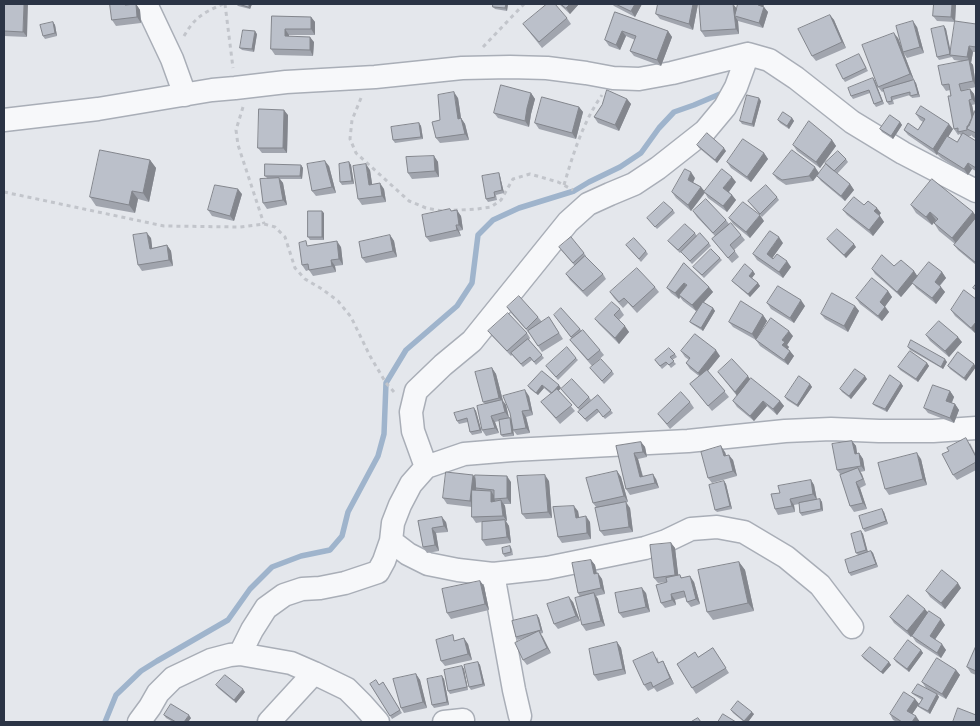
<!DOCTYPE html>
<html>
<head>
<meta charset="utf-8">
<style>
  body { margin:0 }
  #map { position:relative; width:980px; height:726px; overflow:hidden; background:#e4e7ec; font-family:Arial,sans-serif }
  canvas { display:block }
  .frame { position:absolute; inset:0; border:5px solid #2b3445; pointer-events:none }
</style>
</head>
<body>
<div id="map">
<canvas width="980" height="726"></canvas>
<div class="frame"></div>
</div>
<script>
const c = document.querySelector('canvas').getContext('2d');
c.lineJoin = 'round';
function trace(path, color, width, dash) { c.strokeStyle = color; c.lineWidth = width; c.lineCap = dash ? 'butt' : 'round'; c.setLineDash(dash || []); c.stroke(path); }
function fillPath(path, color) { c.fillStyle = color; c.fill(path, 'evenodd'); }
const stream = new Path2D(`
  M 105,722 L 116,695 L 141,671 L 157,661 L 228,620 L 250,589 L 272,567 L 301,556 L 330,550 L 342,536 L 348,512 L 378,456 L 384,434 L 386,383 L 406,350 L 457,306 L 472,283 L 478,235 L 493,220 L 519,208 L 574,191 L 589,182 L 620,167 L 641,153 L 659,128 L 674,112 L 694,105 L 720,94`);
const path = new Path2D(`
  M 225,4 L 233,68
  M 184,36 C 195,17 203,13 223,4
  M 483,47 L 524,4
  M 361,98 L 352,120 L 350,139 L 356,153 L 409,201 L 426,208 L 442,211 L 477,209 L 491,207 L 501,200 L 513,179 L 530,174 L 558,182 L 573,190
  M 243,107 L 236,130 L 238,145 L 264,224
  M 564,185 C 573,154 583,122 602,95
  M 4,192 L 164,226 L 240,227 L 264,224 L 275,227 L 285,237 L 295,268 L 305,279 L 322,289 L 338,301 L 351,317 L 370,356 L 386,383 L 394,392`);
const minor = new Path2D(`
  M 146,4 L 172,59 L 185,95
  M 4,120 L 98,109 L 212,90 L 235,88 L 286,82 L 375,77 L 462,68 L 510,67 L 547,68 L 586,73 L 613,78 L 639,79 L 672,73 L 748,54 L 769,60 L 796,78 L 852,122 L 903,153 L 976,191
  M 426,467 L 413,431 L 411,412 L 416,391 L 443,365 L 472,341 L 568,222 L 588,204 L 610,194 L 634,184 L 658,168 L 705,131 L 725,107 L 736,87 L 748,54
  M 391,541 L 408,554 L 428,564 L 458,570 L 493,574 L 547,568 L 645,548 L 666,541 L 691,529 L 717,527 L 744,532 L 786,557 L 820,585 L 852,627
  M 493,574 L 514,690 L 520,716
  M 240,654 L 252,630 L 266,608 L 284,595 L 302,589 L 320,588 L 345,583 L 378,572 L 384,561 L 391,541 L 393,523 L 400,505 L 411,484 L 426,467 L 464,454 L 512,450 L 688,441 L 785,431 L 831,429 L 879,431 L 933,431 L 976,428
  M 139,722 L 150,707 L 158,693 L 173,678 L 211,660 L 230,655 L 240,654 L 291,663 L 314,673 L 347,689 L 362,704 L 378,722
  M 269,722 L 314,673
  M 444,722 L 463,720`);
const wall = new Path2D(`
  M 4,4 L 27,37 L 4,36 Z
  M 110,4 L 128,4 L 128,5 L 136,4 L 140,10 L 141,23 L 116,26 L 112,20 Z
  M 236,4 L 252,4 L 250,9 L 238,6 Z
  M 508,4 L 507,11 L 495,9 L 493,7 Z
  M 559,4 L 579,4 L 570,14 Z
  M 612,4 L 642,4 L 635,17 L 614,6 Z
  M 658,4 L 698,4 L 693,30 L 660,19 L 656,14 Z
  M 733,4 L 737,9 L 738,4 L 737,4 L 764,4 L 763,7 L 768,12 L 763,28 L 738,21 L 739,34 L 705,37 L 701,31 Z
  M 934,4 L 956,4 L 955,22 L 937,21 L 933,16 Z
  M 615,12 L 668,31 L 672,37 L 661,66 L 634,56 L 630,51 L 635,40 L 626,36 L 620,50 L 609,46 L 605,40 Z
  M 830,15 L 834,20 L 846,48 L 816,61 L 812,56 Z
  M 272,16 L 311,17 L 315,22 L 315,35 L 289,35 L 289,36 L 314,42 L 313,56 L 275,55 L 271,49 Z
  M 567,18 L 571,24 L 542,48 L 523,24 Z
  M 53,22 L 55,25 L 57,36 L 45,39 L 43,36 Z
  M 976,24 L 976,52 L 973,52 L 971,63 L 973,65 L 976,87 L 963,90 L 970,89 L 974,94 L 976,104 L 972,105 L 974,114 L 976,109 L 976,139 L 973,137 L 971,135 L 971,136 L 968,136 L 976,141 L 976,171 L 972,169 L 968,175 L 941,158 L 937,154 L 937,155 L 908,135 L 904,130 L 918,130 L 923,122 L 920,120 L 916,114 L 953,129 L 948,137 L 957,142 L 961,136 L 960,134 L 958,135 L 954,129 L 950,90 L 946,91 L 942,85 L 961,61 L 954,60 L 952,57 L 939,60 L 937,57 L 944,26 L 946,29 L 951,52 Z
  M 917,27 L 924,53 L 907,58 L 903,52 Z
  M 257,34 L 254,52 L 242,50 L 240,48 Z
  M 898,38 L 914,80 L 910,81 L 916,83 L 920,97 L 912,98 L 910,95 L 893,100 L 894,104 L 889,105 L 887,102 L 884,91 L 882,92 L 878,87 Z
  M 861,57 L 868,71 L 845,82 L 843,79 Z
  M 873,78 L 875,81 L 884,104 L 876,107 L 874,104 L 870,93 L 853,99 L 851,96 Z
  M 531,93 L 535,99 L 531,114 L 529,127 L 498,118 L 494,113 Z
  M 458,98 L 461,118 L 465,124 L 469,140 L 440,143 L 436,138 L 440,120 Z
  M 627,99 L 631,104 L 619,131 L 598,123 L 594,117 Z
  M 761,101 L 754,127 L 742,124 L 740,121 Z
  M 579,107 L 583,112 L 576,139 L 539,129 L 535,123 Z
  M 288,115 L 287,153 L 262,153 L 258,148 Z
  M 792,118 L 794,121 L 789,129 L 780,123 L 778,120 Z
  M 900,122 L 902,125 L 893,139 L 882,132 L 880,129 Z
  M 419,123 L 421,126 L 423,139 L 395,143 L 393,140 Z
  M 832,140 L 836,146 L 820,168 L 797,151 L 793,145 Z
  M 697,145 L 726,151 L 717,163 L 699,148 Z
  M 764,153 L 768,159 L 751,182 L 731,168 L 727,162 Z
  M 434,156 L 438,162 L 439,177 L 412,179 L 408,173 Z
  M 846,159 L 848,162 L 837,174 L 850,184 L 854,190 L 845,201 L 821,181 L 817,176 L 813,181 L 786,185 L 777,179 L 773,174 L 819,173 Z
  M 150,160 L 156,168 L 149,202 L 138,199 L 135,213 L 96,206 L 90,197 Z
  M 349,162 L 351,165 L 354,184 L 342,185 L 340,182 Z
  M 301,165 L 303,168 L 302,179 L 280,179 L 283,183 L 287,205 L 267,209 L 263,203 L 267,178 L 265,176 Z
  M 329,166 L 336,193 L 316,196 L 312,191 Z
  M 370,170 L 372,184 L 384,189 L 386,202 L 362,205 L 358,199 Z
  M 499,173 L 500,176 L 504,193 L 496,195 L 497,200 L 488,202 L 486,199 Z
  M 695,178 L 693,182 L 701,187 L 705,192 L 736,182 L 729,192 L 732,195 L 736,200 L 727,212 L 708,198 L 705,193 L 691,211 L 676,198 L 672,192 Z
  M 242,194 L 234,221 L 212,216 L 208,210 Z
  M 777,197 L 779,200 L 762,217 L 748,201 Z
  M 911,205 L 973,212 L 976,216 L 976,265 L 958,250 L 954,245 L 955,244 L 939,231 L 934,223 L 936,220 L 932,225 L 916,213 Z
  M 673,210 L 675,213 L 657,229 L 647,218 Z
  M 843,210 L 881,213 L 879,215 L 884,222 L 873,236 L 847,215 Z
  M 452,211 L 461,216 L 463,230 L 459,231 L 461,236 L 430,242 L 426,237 Z
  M 693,211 L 726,220 L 729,224 L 741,235 L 745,240 L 734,250 L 739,257 L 732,263 L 712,239 L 715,236 L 697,217 Z
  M 324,213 L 324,240 L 310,240 L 308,237 Z
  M 729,218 L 764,221 L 750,238 L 733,224 Z
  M 695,233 L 697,236 L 709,243 L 711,246 L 692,264 L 681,252 L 680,253 L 668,241 Z
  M 390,235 L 394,241 L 397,257 L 366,263 L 362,258 Z
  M 151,238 L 152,248 L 167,245 L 171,251 L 173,266 L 142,271 L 138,265 Z
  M 827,239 L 856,247 L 846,258 L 829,242 Z
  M 783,243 L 772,258 L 791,267 L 783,278 L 757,260 L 753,254 Z
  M 626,245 L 646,251 L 648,254 L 641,262 Z
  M 309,246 L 341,247 L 343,265 L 335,266 L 336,272 L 313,276 L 309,270 L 306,271 L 302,265 Z
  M 561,250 L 584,253 L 586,256 L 586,257 L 603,274 L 606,279 L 587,297 L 570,280 L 566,274 L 575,266 Z
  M 720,258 L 722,260 L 704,278 L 693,267 Z
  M 684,263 L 709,287 L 713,292 L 703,302 L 713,308 L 715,311 L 703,331 L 692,324 L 690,322 L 699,307 L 696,311 L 683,301 L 680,297 L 679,299 L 671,293 L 667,288 Z
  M 894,266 L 914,271 L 917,276 L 942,272 L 946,278 L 940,286 L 945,292 L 936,304 L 916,288 L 913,283 L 901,297 L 875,274 L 872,269 Z
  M 753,271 L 755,274 L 752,278 L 758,283 L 760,286 L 750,297 L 734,283 L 732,281 Z
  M 655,287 L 659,292 L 637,313 L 628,303 L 623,308 L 614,298 L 610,292 Z
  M 888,291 L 892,297 L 885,306 L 889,312 L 882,321 L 860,304 L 856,298 Z
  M 976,299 L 976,332 L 975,333 L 955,316 L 951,310 Z
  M 767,303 L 805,306 L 794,323 L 771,309 Z
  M 855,306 L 859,311 L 848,332 L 825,319 L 821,314 Z
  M 507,307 L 538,317 L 542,322 L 549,317 L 563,339 L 542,352 L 530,334 L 511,313 Z
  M 620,309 L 624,315 L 619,320 L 629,332 L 619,344 L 599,324 L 595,319 Z
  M 554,315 L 580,329 L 600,350 L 604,355 L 592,366 L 574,345 L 570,340 L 572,339 Z
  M 763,315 L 767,321 L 756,340 L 733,327 L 729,322 Z
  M 488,331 L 527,333 L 530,338 L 529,340 L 544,358 L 536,365 L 532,360 L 523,367 L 512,355 L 511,356 L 492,336 Z
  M 926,335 L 962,342 L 949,357 L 930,341 Z
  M 793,336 L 787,345 L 789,347 L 788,349 L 794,356 L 788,365 L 760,346 L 756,340 Z
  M 908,347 L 947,362 L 943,369 L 910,350 Z
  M 681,351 L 720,356 L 708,371 L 729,397 L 712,411 L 690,384 L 699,376 L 690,369 L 686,363 L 689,360 L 685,357 Z
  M 958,352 L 966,381 L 950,369 L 948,366 Z
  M 675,354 L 677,357 L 672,360 L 676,364 L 671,368 L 668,364 L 662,369 L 655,360 Z
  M 576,358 L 578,360 L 558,380 L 546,366 Z
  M 927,363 L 929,366 L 918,382 L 900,370 L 898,367 Z
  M 492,368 L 496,374 L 503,401 L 506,405 L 509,418 L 510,418 L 511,419 L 529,396 L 533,415 L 526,417 L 530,433 L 517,435 L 513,430 L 514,436 L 503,437 L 501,435 L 499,421 L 495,422 L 499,433 L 486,436 L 482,430 L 485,404 L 483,402 Z
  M 590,368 L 612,371 L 614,374 L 604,384 Z
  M 542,371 L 561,388 L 558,391 L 575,411 L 560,424 L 541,402 L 551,394 L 544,388 L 538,395 L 530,389 L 528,386 Z
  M 718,372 L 750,379 L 780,401 L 784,406 L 777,415 L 767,406 L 754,421 L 737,407 L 733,401 L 737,396 Z
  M 867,379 L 851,399 L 842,392 L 840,389 Z
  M 901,383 L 903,386 L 887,412 L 875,406 L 873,404 Z
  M 810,384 L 812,387 L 798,407 L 787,400 L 785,397 Z
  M 561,389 L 589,397 L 591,400 L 580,410 L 598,395 L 613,413 L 605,419 L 599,412 L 587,422 L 578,412 L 580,411 Z
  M 950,391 L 954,397 L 952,403 L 955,404 L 959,410 L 954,423 L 928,413 L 924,408 Z
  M 690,402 L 694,408 L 670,429 L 658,414 Z
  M 474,408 L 476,411 L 482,433 L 472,435 L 470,432 L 468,422 L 459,424 L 457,421 Z
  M 852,441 L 856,446 L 857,454 L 859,453 L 863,459 L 865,471 L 860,472 L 866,485 L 860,488 L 867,509 L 854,512 L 850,506 L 840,474 L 837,470 Z
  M 641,442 L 645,447 L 647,457 L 638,459 L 643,476 L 656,479 L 659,488 L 630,495 L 626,489 L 616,446 Z
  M 970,443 L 976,455 L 976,470 L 957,480 L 953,475 Z
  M 725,452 L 726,455 L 733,460 L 737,476 L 712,483 L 708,478 Z
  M 921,459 L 927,485 L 889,495 L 885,489 Z
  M 617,471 L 621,477 L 628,502 L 622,503 L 630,508 L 633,532 L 604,536 L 600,531 L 596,507 L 593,503 Z
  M 475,478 L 511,482 L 511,504 L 504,504 L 505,506 L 507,521 L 506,521 L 509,526 L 511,543 L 486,546 L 482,540 L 482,522 L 476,523 L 472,517 L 472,507 L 447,504 L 443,498 Z
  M 811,480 L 814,485 L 817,500 L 820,499 L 822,502 L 823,511 L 802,516 L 800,513 L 799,504 L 794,505 L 795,512 L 778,515 L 775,509 L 780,493 Z
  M 549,481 L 552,518 L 526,519 L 522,514 Z
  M 724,481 L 726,484 L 732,509 L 717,512 L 715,510 Z
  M 578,511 L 579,517 L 590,522 L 591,539 L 562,543 L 558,537 Z
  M 884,512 L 888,524 L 865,532 L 863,529 Z
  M 418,521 L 446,522 L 448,532 L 436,533 L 439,551 L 427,553 L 423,547 Z
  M 861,531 L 863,534 L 868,552 L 871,551 L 873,553 L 878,567 L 851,576 L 849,573 L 858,555 L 856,553 Z
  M 671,543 L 675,548 L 678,575 L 680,575 L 682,578 L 694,582 L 700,604 L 691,607 L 687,602 L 686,597 L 675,600 L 676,605 L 665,608 L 661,603 L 667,582 L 658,583 L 654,578 Z
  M 510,546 L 512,549 L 513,555 L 505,557 L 503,554 Z
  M 591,560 L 595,565 L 597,574 L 602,579 L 605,594 L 596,596 L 598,599 L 605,626 L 586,631 L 582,625 L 580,597 L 578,593 Z
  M 739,562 L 745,570 L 754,611 L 713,620 L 707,612 Z
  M 480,581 L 484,586 L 489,610 L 451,619 L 447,613 Z
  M 961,588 L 945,609 L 930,597 L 926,591 Z
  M 646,593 L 650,612 L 623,618 L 619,613 Z
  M 573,602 L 580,621 L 558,629 L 554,624 Z
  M 928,612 L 945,625 L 935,639 L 946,650 L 941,658 L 916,642 L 912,636 L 911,637 L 894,623 L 890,617 Z
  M 537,615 L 539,618 L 543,633 L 540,634 L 551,653 L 527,665 L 523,660 L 527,637 L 518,640 L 516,637 Z
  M 456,640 L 468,644 L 472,660 L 445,666 L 441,661 Z
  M 617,642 L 621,648 L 626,674 L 598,681 L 594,675 Z
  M 976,646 L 976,675 L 971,673 L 967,667 Z
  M 713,648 L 729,673 L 696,694 L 677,664 L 699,657 Z
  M 921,650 L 923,653 L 909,672 L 896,662 L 894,659 Z
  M 862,656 L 889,662 L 891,665 L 883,674 L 864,659 Z
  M 657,657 L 659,663 L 663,661 L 666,667 L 674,684 L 657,692 L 654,688 L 648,691 L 644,685 Z
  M 478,662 L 480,665 L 485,686 L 471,690 L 469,687 Z
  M 462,666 L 464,669 L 468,690 L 450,694 L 448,691 Z
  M 956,670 L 960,675 L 946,699 L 926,688 L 922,682 Z
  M 416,674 L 420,680 L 427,708 L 404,713 L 401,708 Z
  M 442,676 L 444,679 L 449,705 L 434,708 L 432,705 Z
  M 383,682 L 402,713 L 392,719 L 370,684 L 379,685 Z
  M 216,685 L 245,692 L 236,703 L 218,688 Z
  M 912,693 L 937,694 L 939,697 L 930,714 L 920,708 L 918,706 L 922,700 L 914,695 Z
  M 915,699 L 919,704 L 912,714 L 920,722 L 897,722 L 893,720 L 890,714 Z
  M 731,710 L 754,714 L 748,722 L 744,722 L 733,713 Z
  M 164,715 L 191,718 L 188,722 L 173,722 L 166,718 Z`);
const shadedWall = new Path2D(`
  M 24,4 L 28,4 L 27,37 L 23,32 Z
  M 136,4 L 140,10 L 141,23 L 137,17 Z
  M 249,4 L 252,4 L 250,9 L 249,7 Z
  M 506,4 L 508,4 L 507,11 L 505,8 Z
  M 570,4 L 579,4 L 570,14 L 566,8 Z
  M 635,4 L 642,4 L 635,17 L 631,11 Z
  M 693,4 L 698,4 L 693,30 L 689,24 Z
  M 733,4 L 737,9 L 735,16 L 738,21 L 739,34 L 736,29 Z
  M 758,4 L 764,4 L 762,11 L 758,5 Z
  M 952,4 L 956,4 L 955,22 L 951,17 Z
  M 764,7 L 768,12 L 763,28 L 759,23 Z
  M 830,15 L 834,20 L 846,48 L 842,42 Z
  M 311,17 L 315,22 L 315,35 L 311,29 Z
  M 913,21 L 917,27 L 924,53 L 920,47 Z
  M 53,22 L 55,25 L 57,36 L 55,33 Z
  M 944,26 L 946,29 L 951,55 L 950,55 L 952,57 L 950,54 Z
  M 285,29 L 289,35 L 289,42 L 285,36 Z
  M 255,31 L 257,34 L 254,52 L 252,49 Z
  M 622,31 L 626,36 L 620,50 L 616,45 Z
  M 668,31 L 672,37 L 661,66 L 657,60 Z
  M 894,33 L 898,38 L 914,80 L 910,74 Z
  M 310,37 L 314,42 L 313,56 L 310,50 Z
  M 969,46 L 973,52 L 971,63 L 967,57 Z
  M 969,60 L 973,65 L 976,87 L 973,81 Z
  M 873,78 L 875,81 L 884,104 L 882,101 Z
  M 914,80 L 916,83 L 920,97 L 918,94 Z
  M 970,89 L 974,94 L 976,104 L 972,99 Z
  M 454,92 L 458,98 L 461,118 L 465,124 L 469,140 L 465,134 L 458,119 Z
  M 531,93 L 535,99 L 531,114 L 529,127 L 525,121 L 527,108 Z
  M 759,98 L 761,101 L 754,127 L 752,124 Z
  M 627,99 L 631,104 L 619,131 L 615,125 Z
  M 969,100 L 972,105 L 976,124 L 972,125 Z
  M 579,107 L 583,112 L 576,139 L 572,133 Z
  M 284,110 L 288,115 L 287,153 L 283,148 Z
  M 792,118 L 794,121 L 789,129 L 787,126 Z
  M 900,122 L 902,125 L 893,139 L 891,136 Z
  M 419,123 L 421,126 L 423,139 L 421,137 Z
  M 949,124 L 953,129 L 937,155 L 933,149 Z
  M 832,140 L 836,146 L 820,168 L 816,162 Z
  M 724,148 L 726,151 L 717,163 L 715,160 Z
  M 764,153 L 768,159 L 751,182 L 747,177 Z
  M 434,156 L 438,162 L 439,177 L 435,171 Z
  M 150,160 L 156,168 L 149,202 L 143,193 Z
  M 325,161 L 329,166 L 336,193 L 332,187 Z
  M 349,162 L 351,165 L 354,184 L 352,181 Z
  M 968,163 L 972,169 L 968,175 L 964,169 Z
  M 366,164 L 370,170 L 373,190 L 369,185 Z
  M 301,165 L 303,168 L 302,179 L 300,176 Z
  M 815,167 L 819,173 L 813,181 L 809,176 Z
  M 691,172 L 695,178 L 692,185 L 688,180 Z
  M 499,173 L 500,176 L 504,193 L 502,190 Z
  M 732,177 L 736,182 L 727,194 L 723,188 Z
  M 279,178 L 283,183 L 287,205 L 283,200 Z
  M 380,183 L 384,189 L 386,202 L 382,196 Z
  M 850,184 L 854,190 L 845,201 L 841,196 Z
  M 701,187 L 705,192 L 691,211 L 688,205 Z
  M 238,189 L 242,194 L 234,221 L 230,216 Z
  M 132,191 L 138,199 L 135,213 L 129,205 Z
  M 732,195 L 736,200 L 727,212 L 723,206 Z
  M 877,208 L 881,213 L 878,217 L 874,211 Z
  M 457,210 L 461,216 L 463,230 L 459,225 Z
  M 322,211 L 324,213 L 324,240 L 322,237 Z
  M 930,212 L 936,220 L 932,225 L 926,217 Z
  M 973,212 L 976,216 L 976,223 L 958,246 L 952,238 Z
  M 760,215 L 764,221 L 750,238 L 746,232 Z
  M 880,216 L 884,222 L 873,236 L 869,230 Z
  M 456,225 L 459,231 L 461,236 L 457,230 Z
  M 147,233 L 151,238 L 153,254 L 150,249 Z
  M 390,235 L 394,241 L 397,257 L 393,251 Z
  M 779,237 L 783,243 L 771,260 L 767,254 Z
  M 337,241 L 341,247 L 343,265 L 339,259 Z
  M 854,244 L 856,247 L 846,258 L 844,255 Z
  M 167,245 L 171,251 L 173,266 L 169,260 Z
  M 331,260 L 335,266 L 336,272 L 332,266 Z
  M 787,261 L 791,267 L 783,278 L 779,272 Z
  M 753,271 L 755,274 L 751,279 L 749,276 Z
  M 914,271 L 918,277 L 901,297 L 897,292 Z
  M 942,272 L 946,278 L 938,287 L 935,282 Z
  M 684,283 L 688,288 L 679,295 L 680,297 L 679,299 L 675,293 Z
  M 758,283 L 760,286 L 750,297 L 748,294 Z
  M 709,287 L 713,292 L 696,311 L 692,305 Z
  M 941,287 L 945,292 L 936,304 L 932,298 Z
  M 888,291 L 892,297 L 884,308 L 880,302 Z
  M 801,300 L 805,306 L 794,323 L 790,318 Z
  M 855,306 L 859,311 L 848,332 L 844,326 Z
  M 885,307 L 889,312 L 882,321 L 878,316 Z
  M 713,308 L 715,311 L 703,331 L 701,328 Z
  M 763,315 L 767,321 L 756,340 L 752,334 Z
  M 976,322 L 976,332 L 975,333 L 971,328 Z
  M 625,326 L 629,332 L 619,344 L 615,338 Z
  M 789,331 L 793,336 L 787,345 L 789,347 L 786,351 L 782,345 L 782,340 Z
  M 958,337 L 962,342 L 949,357 L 945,351 Z
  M 716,350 L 720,356 L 702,378 L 698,373 Z
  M 790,351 L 794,356 L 788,365 L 784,360 Z
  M 945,359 L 947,362 L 943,369 L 941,367 Z
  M 927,363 L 929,366 L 918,382 L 916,379 Z
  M 974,364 L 976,367 L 966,381 L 964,378 Z
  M 492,368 L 496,374 L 503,401 L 506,405 L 509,418 L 505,412 L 503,402 L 499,398 Z
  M 748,376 L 752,382 L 738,398 L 735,392 Z
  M 865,376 L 867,379 L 851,399 L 849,396 Z
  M 901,383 L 903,386 L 887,412 L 885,409 Z
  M 810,384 L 812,387 L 798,407 L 797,405 Z
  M 542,385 L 544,388 L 538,395 L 536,393 Z
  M 559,385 L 561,388 L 554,396 L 552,393 Z
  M 525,390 L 529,396 L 533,415 L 530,410 Z
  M 950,391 L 954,397 L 950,406 L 946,401 Z
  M 763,401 L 767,406 L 754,421 L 750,416 Z
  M 780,401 L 784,406 L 777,415 L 773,409 Z
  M 955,404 L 959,410 L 954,423 L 950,418 Z
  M 474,408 L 476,411 L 482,433 L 480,430 Z
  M 522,411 L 526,417 L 530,433 L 526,428 Z
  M 491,416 L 495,422 L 499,433 L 495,428 Z
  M 510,418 L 512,420 L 514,436 L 512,433 Z
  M 852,441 L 856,446 L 858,460 L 855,454 Z
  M 641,442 L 645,447 L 647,457 L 643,452 Z
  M 721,446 L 725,452 L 728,462 L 724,456 Z
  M 634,453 L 638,459 L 644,482 L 640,477 Z
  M 859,453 L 863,459 L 865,471 L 861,466 Z
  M 917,453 L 921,459 L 927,485 L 923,479 Z
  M 729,455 L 733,460 L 737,476 L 733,471 Z
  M 858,468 L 862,474 L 866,485 L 863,479 Z
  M 617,471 L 621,477 L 628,502 L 624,496 Z
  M 653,474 L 656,479 L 659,488 L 655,483 Z
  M 473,475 L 477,480 L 474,507 L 470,501 Z
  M 545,475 L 549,481 L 552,518 L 548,512 Z
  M 507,476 L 511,482 L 511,504 L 507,498 Z
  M 811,480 L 814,485 L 817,500 L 813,494 Z
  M 724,481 L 726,484 L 732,509 L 730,506 Z
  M 856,482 L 860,488 L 867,509 L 863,503 Z
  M 491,491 L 495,497 L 494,499 L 495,500 L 495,507 L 491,502 Z
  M 790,499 L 794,505 L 795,512 L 792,506 Z
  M 820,499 L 822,502 L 823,511 L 821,509 Z
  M 501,500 L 505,506 L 507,521 L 503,516 Z
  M 626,502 L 630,508 L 633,532 L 629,527 Z
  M 574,506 L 578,511 L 580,523 L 576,518 Z
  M 882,509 L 884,512 L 888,524 L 886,521 Z
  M 586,516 L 590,522 L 591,539 L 587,533 Z
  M 442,517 L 446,522 L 448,532 L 444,526 Z
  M 505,520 L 509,526 L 511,543 L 507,537 Z
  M 432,528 L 436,533 L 439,551 L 435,545 Z
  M 861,531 L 863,534 L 868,553 L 866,550 Z
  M 671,543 L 675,548 L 679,581 L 675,575 Z
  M 871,551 L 873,553 L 878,567 L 876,564 Z
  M 591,560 L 595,565 L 598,580 L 594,574 Z
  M 739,562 L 745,570 L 754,611 L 748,603 Z
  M 598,573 L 602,579 L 605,594 L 601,588 Z
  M 690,576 L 694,582 L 700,604 L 696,599 Z
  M 480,581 L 484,586 L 489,610 L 485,604 Z
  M 958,583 L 961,588 L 945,609 L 941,603 Z
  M 642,588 L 646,593 L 650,612 L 646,607 Z
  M 594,593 L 598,599 L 605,626 L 601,621 Z
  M 671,594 L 675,600 L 676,605 L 672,600 Z
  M 569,597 L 573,602 L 580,621 L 576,616 Z
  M 925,609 L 929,614 L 911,637 L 907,631 Z
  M 537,615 L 539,618 L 543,633 L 541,630 Z
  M 941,619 L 945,625 L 934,641 L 930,636 Z
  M 539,631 L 543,637 L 551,653 L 547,648 Z
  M 464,638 L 468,644 L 472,660 L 468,654 Z
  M 617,642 L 621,648 L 626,674 L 623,669 Z
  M 942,644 L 946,650 L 941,658 L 937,653 Z
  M 921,650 L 923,653 L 909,672 L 907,669 Z
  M 663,661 L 666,667 L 674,684 L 670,678 Z
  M 478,662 L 480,665 L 485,686 L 483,684 Z
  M 889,662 L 891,665 L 883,674 L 881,672 Z
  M 462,666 L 464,669 L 468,690 L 467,687 Z
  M 956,670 L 960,675 L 946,699 L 942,694 Z
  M 416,674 L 420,680 L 427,708 L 423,702 Z
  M 442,676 L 444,679 L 449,705 L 447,702 Z
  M 243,689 L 245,692 L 236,703 L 234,700 Z
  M 937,694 L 939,697 L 930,714 L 928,711 Z
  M 915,699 L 919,704 L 911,716 L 907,711 Z
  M 752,712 L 754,714 L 748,722 L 745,722 L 744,721 Z
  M 189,715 L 191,718 L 188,722 L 184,722 Z
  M 916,716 L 920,722 L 912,722 Z`);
const building = new Path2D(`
  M 4,4 L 24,4 L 23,32 L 4,31 Z
  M 110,4 L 125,4 L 125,5 L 136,4 L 137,17 L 112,20 Z
  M 239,4 L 249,4 L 249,7 Z
  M 493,4 L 506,4 L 505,8 L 493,7 Z
  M 547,4 L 555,4 L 567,18 L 539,42 L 523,24 Z
  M 561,4 L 570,4 L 566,8 Z
  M 616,4 L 635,4 L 631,11 Z
  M 658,4 L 693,4 L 689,24 L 656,14 Z
  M 733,4 L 736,29 L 701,31 L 699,5 Z
  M 738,4 L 758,4 L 758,5 L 764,7 L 759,23 L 735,16 Z
  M 934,4 L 952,4 L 951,17 L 933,16 Z
  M 615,12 L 668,31 L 657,60 L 630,51 L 636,36 L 622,31 L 616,45 L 605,40 Z
  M 830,15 L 842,42 L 812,56 L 798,29 Z
  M 272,16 L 311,17 L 311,29 L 285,29 L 285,36 L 310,37 L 310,50 L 271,49 Z
  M 913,21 L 920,47 L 903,52 L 896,26 Z
  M 955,21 L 976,24 L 976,47 L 969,46 L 967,57 L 950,55 Z
  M 53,22 L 55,33 L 43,36 L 40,25 Z
  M 944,26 L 950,54 L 937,57 L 931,29 Z
  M 243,30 L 255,31 L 252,49 L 240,48 Z
  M 894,33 L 910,74 L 878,87 L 862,45 Z
  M 859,54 L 866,68 L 843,79 L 836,65 Z
  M 969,60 L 973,81 L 959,84 L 961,91 L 970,89 L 972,99 L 969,100 L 972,118 L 969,126 L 967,126 L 967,130 L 958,132 L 958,128 L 954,129 L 948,96 L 951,96 L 949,84 L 942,85 L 938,66 Z
  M 873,78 L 882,101 L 874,104 L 869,90 L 851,96 L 848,88 Z
  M 914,80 L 918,94 L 910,96 L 910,92 L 891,97 L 892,101 L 887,102 L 883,89 Z
  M 501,85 L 531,93 L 527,108 L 525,121 L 494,113 Z
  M 607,90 L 627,99 L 615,125 L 594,117 L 602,105 Z
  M 454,92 L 458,119 L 461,118 L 465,134 L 436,138 L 432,122 L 440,120 L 438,95 Z
  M 747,95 L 759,98 L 752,124 L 740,121 Z
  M 542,97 L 579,107 L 572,133 L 535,123 Z
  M 921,106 L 949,124 L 933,149 L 904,130 L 908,123 L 918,130 L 925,119 L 916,114 Z
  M 259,109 L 284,110 L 283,148 L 258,148 Z
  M 976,109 L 976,133 L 967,129 Z
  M 783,112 L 792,118 L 787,126 L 778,120 Z
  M 890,115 L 900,122 L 891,136 L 880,129 Z
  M 809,121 L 832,140 L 816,162 L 793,145 Z
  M 419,123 L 421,137 L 393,140 L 391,127 Z
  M 707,133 L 724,148 L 715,160 L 697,145 Z
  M 963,133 L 976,141 L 976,168 L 968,163 L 964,169 L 937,152 L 947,136 L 957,142 Z
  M 743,139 L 764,153 L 747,177 L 727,162 Z
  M 100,150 L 150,160 L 143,193 L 132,191 L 129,205 L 90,197 Z
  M 792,150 L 815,167 L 809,176 L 782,180 L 773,174 Z
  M 838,151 L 846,159 L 834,171 L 825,163 Z
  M 434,156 L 435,171 L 408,173 L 406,157 Z
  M 325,161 L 332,187 L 312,191 L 307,164 Z
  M 349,162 L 352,181 L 340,182 L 339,164 Z
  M 265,164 L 301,165 L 300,176 L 265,176 Z
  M 366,164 L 369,185 L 380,183 L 382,196 L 358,199 L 353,166 Z
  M 826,164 L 850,184 L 841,196 L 817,176 Z
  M 685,169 L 691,172 L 688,180 L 701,187 L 688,205 L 672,192 Z
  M 722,169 L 732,177 L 723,188 L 732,195 L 723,206 L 704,192 Z
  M 499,173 L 502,190 L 494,192 L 495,197 L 486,199 L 482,176 Z
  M 279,178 L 283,200 L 263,203 L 260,179 Z
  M 932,179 L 973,212 L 952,238 L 934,223 L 938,219 L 930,212 L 926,217 L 911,205 Z
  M 215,185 L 238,189 L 230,216 L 208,210 Z
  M 766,185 L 777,197 L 760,214 L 748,201 Z
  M 854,197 L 864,205 L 868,201 L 877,208 L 874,211 L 880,216 L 869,230 L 843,210 Z
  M 706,199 L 726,220 L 713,233 L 693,211 Z
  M 664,202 L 673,210 L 655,227 L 647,218 Z
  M 743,202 L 760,215 L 746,232 L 729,218 Z
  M 450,209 L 451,211 L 457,210 L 459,225 L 456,225 L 457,230 L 426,237 L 422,215 Z
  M 308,211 L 322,211 L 322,237 L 308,237 Z
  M 975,219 L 976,220 L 976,263 L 954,245 Z
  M 731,223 L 741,235 L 730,245 L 735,251 L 728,258 L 712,239 Z
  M 685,224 L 695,233 L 678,250 L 668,241 Z
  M 837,229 L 854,244 L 844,255 L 827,239 Z
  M 770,231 L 779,237 L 767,254 L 773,259 L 777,254 L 787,261 L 779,272 L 753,254 Z
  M 147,233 L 150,249 L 167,245 L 169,260 L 138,265 L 133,235 Z
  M 700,233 L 709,243 L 690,261 L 681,252 Z
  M 390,235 L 393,251 L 362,258 L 359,242 Z
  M 571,237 L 584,253 L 573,263 L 559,247 Z
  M 634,238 L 646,251 L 639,259 L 626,245 Z
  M 306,241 L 307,246 L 337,241 L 339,259 L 331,260 L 332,266 L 309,270 L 308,264 L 302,265 L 299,243 Z
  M 711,249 L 720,258 L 702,275 L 693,267 Z
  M 882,255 L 894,266 L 901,260 L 914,271 L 897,292 L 872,269 Z
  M 585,256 L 603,274 L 583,291 L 566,274 Z
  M 929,262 L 942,272 L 935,282 L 941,287 L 932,298 L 912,283 Z
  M 684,263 L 709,287 L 692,305 L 679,295 L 687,285 L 684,283 L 675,293 L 667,288 Z
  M 745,264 L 753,271 L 749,276 L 758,283 L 748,294 L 732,281 Z
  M 637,268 L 655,287 L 633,307 L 624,298 L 619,302 L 610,292 Z
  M 872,278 L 888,291 L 880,302 L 885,307 L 878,316 L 856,298 Z
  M 976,284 L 976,290 L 973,288 Z
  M 778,286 L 801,300 L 790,318 L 767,303 Z
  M 964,290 L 976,299 L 976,313 L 975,314 L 976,315 L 976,322 L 971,328 L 951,310 Z
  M 832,293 L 855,306 L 844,326 L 821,314 Z
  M 519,296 L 538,317 L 526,329 L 507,307 Z
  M 741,301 L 763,315 L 752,334 L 729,322 Z
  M 612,302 L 620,309 L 614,315 L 625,326 L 615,338 L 595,319 Z
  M 703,302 L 713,308 L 701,328 L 690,322 Z
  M 561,308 L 580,329 L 571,337 L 554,315 Z
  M 508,313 L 527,333 L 507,351 L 488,331 Z
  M 549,317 L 559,333 L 538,346 L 528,331 Z
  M 771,318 L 789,331 L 782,340 L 785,342 L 782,345 L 790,351 L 784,360 L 756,340 Z
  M 939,321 L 958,337 L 945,351 L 926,335 Z
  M 583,330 L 600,350 L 588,360 L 570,340 Z
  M 695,334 L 716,350 L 698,373 L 686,363 L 690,358 L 681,351 Z
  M 528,339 L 542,355 L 534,362 L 530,357 L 521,364 L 511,353 Z
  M 911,340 L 945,359 L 941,367 L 908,347 Z
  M 567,347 L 576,358 L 556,377 L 546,366 Z
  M 669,348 L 675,354 L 670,357 L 674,361 L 669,365 L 666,362 L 660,366 L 655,360 Z
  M 910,351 L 927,363 L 916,379 L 898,367 Z
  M 958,352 L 974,364 L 964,378 L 948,366 Z
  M 601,359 L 612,371 L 602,381 L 590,368 Z
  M 732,359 L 748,376 L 735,392 L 718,372 Z
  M 492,368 L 499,398 L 483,402 L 475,372 Z
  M 855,369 L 865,376 L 849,396 L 840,389 Z
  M 707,370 L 725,391 L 708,406 L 690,384 Z
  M 542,371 L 559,385 L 552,393 L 542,385 L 536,393 L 528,386 Z
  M 890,375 L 901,383 L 885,409 L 873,404 Z
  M 799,376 L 810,384 L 797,405 L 785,397 Z
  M 751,378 L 780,401 L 773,409 L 763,401 L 750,416 L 733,401 Z
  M 572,379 L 589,397 L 578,408 L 561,389 Z
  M 933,385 L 950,391 L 946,401 L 955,404 L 950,418 L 924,408 Z
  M 557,389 L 572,405 L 556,418 L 541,402 Z
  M 525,390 L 530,410 L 522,411 L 526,428 L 513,430 L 510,413 L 503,396 Z
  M 681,392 L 690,402 L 667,424 L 658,414 Z
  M 598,395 L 611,410 L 603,417 L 597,409 L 585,419 L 578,412 Z
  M 502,400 L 505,412 L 491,416 L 495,428 L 482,430 L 477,406 Z
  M 474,408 L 480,430 L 470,432 L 467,418 L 457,421 L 454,413 Z
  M 510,418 L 512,433 L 501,435 L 499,420 Z
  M 966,438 L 976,457 L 976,462 L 953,475 L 942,454 L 949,451 L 947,448 Z
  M 852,441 L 855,454 L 859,453 L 861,466 L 837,470 L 832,444 Z
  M 641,442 L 643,452 L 634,453 L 640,477 L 653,474 L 655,483 L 626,489 L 616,446 Z
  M 721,446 L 724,456 L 729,455 L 733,471 L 708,478 L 701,452 Z
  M 917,453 L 923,479 L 885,489 L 878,463 Z
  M 858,468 L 863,479 L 856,482 L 863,503 L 850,506 L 840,475 Z
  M 617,471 L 624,496 L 593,503 L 586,478 Z
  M 446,472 L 473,475 L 470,501 L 443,498 Z
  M 475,475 L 507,476 L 507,498 L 494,499 L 494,490 L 476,488 Z
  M 545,475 L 548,512 L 522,514 L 517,476 Z
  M 811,480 L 813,494 L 790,499 L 792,506 L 775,509 L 771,494 L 780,493 L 778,486 Z
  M 724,481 L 730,506 L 715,510 L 709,485 Z
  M 472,490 L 491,491 L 491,502 L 501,500 L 503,516 L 472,517 Z
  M 820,499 L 821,509 L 800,513 L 799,503 Z
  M 626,502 L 629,527 L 600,531 L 595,508 Z
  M 574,506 L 576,518 L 586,516 L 587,533 L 558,537 L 553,507 Z
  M 882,509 L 886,521 L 863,529 L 859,516 Z
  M 442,517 L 444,526 L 432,528 L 435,545 L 423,547 L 418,521 Z
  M 505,520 L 507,537 L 482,540 L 482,522 Z
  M 861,531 L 866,550 L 856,553 L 851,534 Z
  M 671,543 L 675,575 L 654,578 L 650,545 Z
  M 510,546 L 511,552 L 503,554 L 502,548 Z
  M 871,551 L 876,564 L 849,573 L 845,560 Z
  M 591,560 L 594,574 L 598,573 L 601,588 L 578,593 L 572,563 Z
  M 739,562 L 748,603 L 707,612 L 698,570 Z
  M 942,570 L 958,583 L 941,603 L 926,591 Z
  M 680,575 L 681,578 L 690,576 L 696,599 L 687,602 L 684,591 L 671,594 L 672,600 L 661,603 L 656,585 L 667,582 L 666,578 Z
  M 480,581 L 485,604 L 447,613 L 442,589 Z
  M 642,588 L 646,607 L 619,613 L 615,593 Z
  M 594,593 L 601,621 L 582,625 L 575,598 Z
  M 908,595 L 925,609 L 907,631 L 890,617 Z
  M 569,597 L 576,616 L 554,624 L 547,604 Z
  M 929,611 L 941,619 L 930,636 L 942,644 L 937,653 L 912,636 Z
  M 537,615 L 541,630 L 516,637 L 512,621 Z
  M 539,631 L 547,648 L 523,660 L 515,643 Z
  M 453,635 L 454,641 L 464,638 L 468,654 L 441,661 L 436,640 Z
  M 908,640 L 921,650 L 907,669 L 894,659 Z
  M 617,642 L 623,669 L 594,675 L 589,649 Z
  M 976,646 L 976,671 L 967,667 Z
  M 870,647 L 889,662 L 881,672 L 862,656 Z
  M 713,648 L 726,668 L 692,688 L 677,664 L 695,652 L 698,657 Z
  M 653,652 L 658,663 L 663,661 L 670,678 L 653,687 L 651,682 L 644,685 L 633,661 Z
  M 937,658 L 956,670 L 942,694 L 922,682 Z
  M 478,662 L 483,684 L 469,687 L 464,665 Z
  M 462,666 L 467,687 L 448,691 L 444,670 Z
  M 416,674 L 423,702 L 401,708 L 393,679 Z
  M 225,675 L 243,689 L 234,700 L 216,685 Z
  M 442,676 L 447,702 L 432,705 L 427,679 Z
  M 376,680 L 379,685 L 383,682 L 400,710 L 390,716 L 370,684 Z
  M 918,684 L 937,694 L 928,711 L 918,706 L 923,698 L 912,693 Z
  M 904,692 L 915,699 L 907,711 L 916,716 L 912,722 L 902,722 L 890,714 Z
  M 738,701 L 752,712 L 744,721 L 731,710 Z
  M 171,704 L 189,715 L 184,722 L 176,722 L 164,715 Z
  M 958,708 L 976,715 L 976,722 L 953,722 Z
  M 723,714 L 736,722 L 718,722 Z
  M 698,718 L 701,722 L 691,722 Z`);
trace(stream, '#9fb4cc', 5.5);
trace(minor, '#a9aeb7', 25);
trace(path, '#c2c5cb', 3, [4, 4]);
trace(minor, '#f7f8fa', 22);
fillPath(wall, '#a1a5ae');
fillPath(shadedWall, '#83868d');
fillPath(building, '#bbc0ca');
trace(building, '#83868d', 1);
</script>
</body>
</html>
